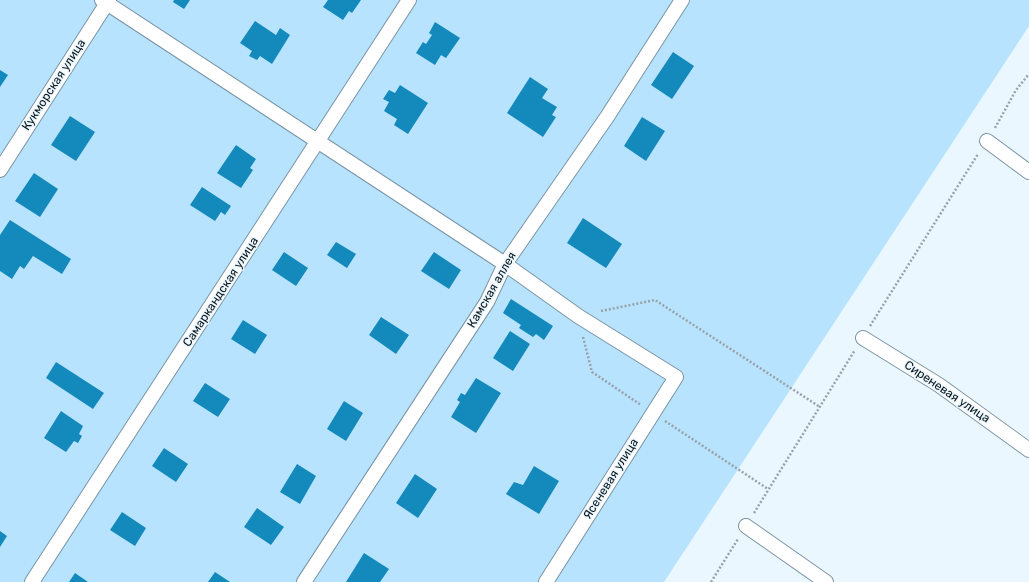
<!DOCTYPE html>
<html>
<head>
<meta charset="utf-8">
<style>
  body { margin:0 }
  canvas { display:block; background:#ebf7fe }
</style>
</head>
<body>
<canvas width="1029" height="582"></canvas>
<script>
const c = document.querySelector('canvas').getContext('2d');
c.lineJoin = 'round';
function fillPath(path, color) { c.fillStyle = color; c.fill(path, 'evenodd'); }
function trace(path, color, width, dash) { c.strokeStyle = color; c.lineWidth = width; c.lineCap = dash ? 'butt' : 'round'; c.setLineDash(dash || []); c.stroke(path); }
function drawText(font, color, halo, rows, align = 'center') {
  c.font = font + ' Rubik,sans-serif'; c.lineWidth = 3; c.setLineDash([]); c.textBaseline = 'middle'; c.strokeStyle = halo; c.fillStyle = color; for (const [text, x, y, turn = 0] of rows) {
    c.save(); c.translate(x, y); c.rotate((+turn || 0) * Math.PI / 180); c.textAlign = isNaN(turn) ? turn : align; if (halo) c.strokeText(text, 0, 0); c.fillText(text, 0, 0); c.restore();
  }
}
const green = new Path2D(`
  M 0,0 L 1029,0 L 1029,26 L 664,582 L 0,582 Z`);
const building = new Path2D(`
  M 174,0 L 190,0 L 184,9 L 173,2 Z
  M 328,0 L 361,0 L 352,13 L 349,11 L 343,20 L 323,7 Z
  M 255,21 L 276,35 L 280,28 L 290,35 L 272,64 L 260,56 L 257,60 L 249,56 L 252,51 L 240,43 Z
  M 435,22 L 460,38 L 446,58 L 441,55 L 435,65 L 416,53 L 423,42 L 426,44 L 432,35 L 429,33 Z
  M 673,52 L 694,66 L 672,99 L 651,85 Z
  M 0,70 L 8,75 L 0,87 Z
  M 530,77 L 548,89 L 542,98 L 557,107 L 552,115 L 556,117 L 543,137 L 507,113 Z
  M 400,85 L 428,103 L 408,134 L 394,125 L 397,119 L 384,111 L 389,102 L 383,99 L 389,90 L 395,93 Z
  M 70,116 L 95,132 L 76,161 L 51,145 Z
  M 642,117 L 665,131 L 646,161 L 624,146 Z
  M 236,145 L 256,159 L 250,168 L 253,170 L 241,188 L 217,173 Z
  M 34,173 L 58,189 L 40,217 L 15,201 Z
  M 202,187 L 231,206 L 225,215 L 221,212 L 215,221 L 190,205 Z
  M 583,218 L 622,244 L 606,268 L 567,243 Z
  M 10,220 L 71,259 L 62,274 L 33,256 L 24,269 L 20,266 L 12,279 L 0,271 L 0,235 Z
  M 336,242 L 356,254 L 347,268 L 327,255 Z
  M 284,252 L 308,268 L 296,286 L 272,270 Z
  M 434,252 L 461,270 L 449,289 L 421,271 Z
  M 511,299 L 553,326 L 544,340 L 536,334 L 533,337 L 519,328 L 521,325 L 503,313 Z
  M 381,317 L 409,335 L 396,354 L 369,335 Z
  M 243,320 L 267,335 L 255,354 L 231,339 Z
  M 510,331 L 530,344 L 513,371 L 493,358 Z
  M 56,362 L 104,393 L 93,409 L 46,378 Z
  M 476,378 L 501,393 L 476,433 L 451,417 L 460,402 L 457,400 L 461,393 L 465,395 Z
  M 205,383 L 230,399 L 218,417 L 193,401 Z
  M 344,401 L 363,413 L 346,441 L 327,429 Z
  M 61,411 L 83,426 L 79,434 L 82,436 L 78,443 L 74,441 L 66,452 L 44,438 Z
  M 164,448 L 188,464 L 176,482 L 152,466 Z
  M 297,464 L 316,476 L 300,504 L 280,492 Z
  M 534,466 L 559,481 L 539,514 L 506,494 L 514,482 L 523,485 Z
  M 415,474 L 437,489 L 418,518 L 396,503 Z
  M 257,508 L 284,527 L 271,545 L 244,527 Z
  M 122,512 L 146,528 L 135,546 L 110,530 Z
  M 0,531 L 7,536 L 0,547 Z
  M 364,553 L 389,569 L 380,582 L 346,582 Z
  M 215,572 L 230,582 L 208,582 Z
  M 75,573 L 88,582 L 69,582 Z`);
const path = new Path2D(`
  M 995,128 L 1016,90 L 1029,74
  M 601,311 L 655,300 L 820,407
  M 870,326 L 978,154
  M 583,337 L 592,372 L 641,405
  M 665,421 L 768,489
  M 754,513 L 855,350
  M 711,582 L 738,539`);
const minor = new Path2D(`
  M 102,0 L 505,264 L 578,316 L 676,377 L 546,582
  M 987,141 L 1029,172
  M 0,170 L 109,0
  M 863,338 L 939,385 L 1029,450
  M 746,526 L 826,582
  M 32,582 L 409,0
  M 304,582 L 487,302 L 505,264 L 607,117 L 682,0`);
const streetNames = [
  ["Кукморская улица",54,85,-57],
  ["Камская аллея",492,290,-60],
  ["Самаркандская улица",221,292,-57],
  ["Сиреневая улица",947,392,34],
  ["Ясеневая улица",611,479,-58]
];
fillPath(green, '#b7e3fe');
fillPath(building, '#1489bc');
trace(minor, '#7a94a4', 16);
trace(path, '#97a2a9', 2.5, [2, 2]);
trace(minor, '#fff', 14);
drawText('12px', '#0b161c', '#ebf7fe', streetNames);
</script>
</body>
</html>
